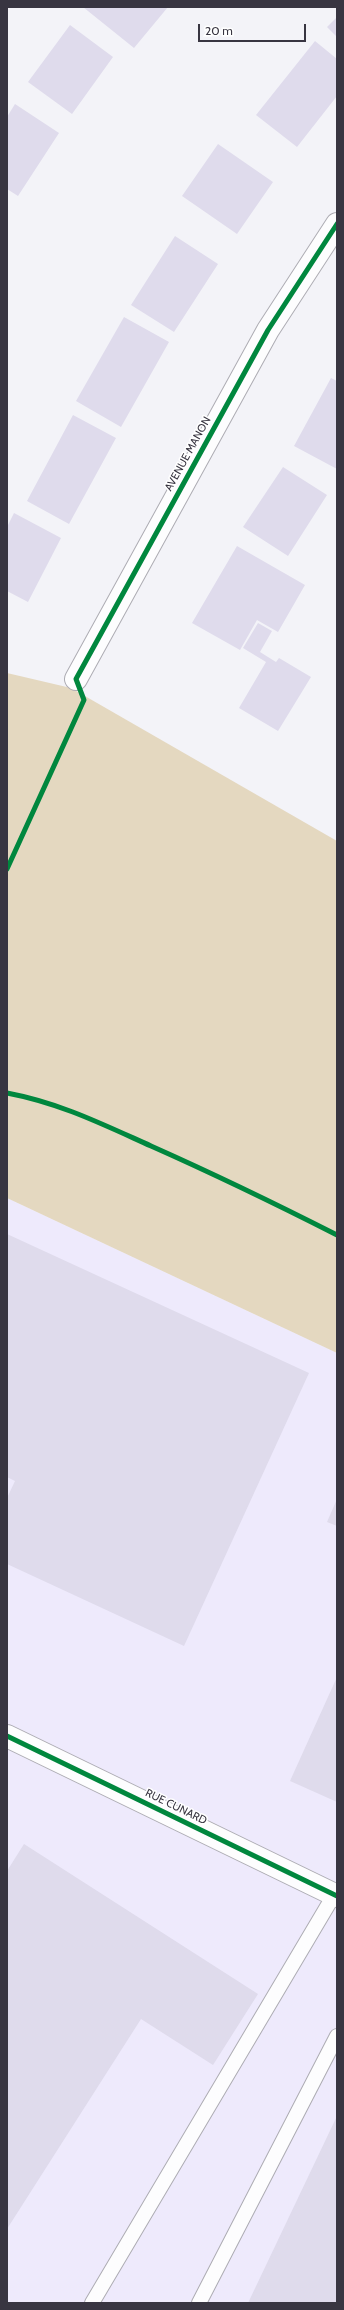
<!DOCTYPE html>
<html>
<head>
<meta charset="utf-8">
<style>
  body { margin:0 }
  #map { position:relative; width:344px; height:2310px; overflow:hidden; background:#f3f3f8; font-family:Cabin,sans-serif }
  canvas { display:block }
  .frame { position:absolute; inset:0; border:8px solid #383541; pointer-events:none }
  .scale { position:absolute; left:198px; top:24px; width:108px; height:18px; box-sizing:border-box; border:2px solid #383541; border-top:0; padding-left:5px; font-size:12px; line-height:14px; white-space:nowrap; color:#383541; -webkit-text-stroke:3px #fff; paint-order:stroke }
</style>
</head>
<body>
<div id="map">
<canvas width="344" height="2310"></canvas>
<div class="frame"></div>
<div class="scale">20 m</div>
</div>
<script>
const c = document.querySelector('canvas').getContext('2d');
c.lineJoin = 'round';
function fillPath(path, color) { c.fillStyle = color; c.fill(path, 'evenodd'); }
function trace(path, color, width, dash) { c.strokeStyle = color; c.lineWidth = width; c.lineCap = dash ? 'butt' : 'round'; c.setLineDash(dash || []); c.stroke(path); }
function drawText(font, color, halo, rows, align = 'center') {
  c.font = font + ' Cabin,sans-serif'; c.lineWidth = 3; c.setLineDash([]); c.textBaseline = 'middle'; c.strokeStyle = halo; c.fillStyle = color; for (const [text, x, y, turn = 0] of rows) {
    c.save(); c.translate(x, y); c.rotate((+turn || 0) * Math.PI / 180); c.textAlign = isNaN(turn) ? turn : align; if (halo) c.strokeText(text, 0, 0); c.fillText(text, 0, 0); c.restore();
  }
}
const built = new Path2D(`
  M 7,1198 L 337,1353 L 337,2303 L 7,2303 Z`);
const green = new Path2D(`
  M 7,673 L 71,688 L 337,841 L 337,1353 L 7,1198 Z`);
const building = new Path2D(`
  M 83,7 L 168,7 L 134,48 Z
  M 337,17 L 337,37 L 327,27 Z
  M 70,25 L 113,57 L 72,114 L 28,82 Z
  M 315,41 L 337,59 L 337,96 L 297,147 L 256,115 Z
  M 15,104 L 59,133 L 18,196 L 7,189 L 7,117 Z
  M 218,144 L 273,182 L 237,234 L 182,196 Z
  M 175,236 L 218,264 L 174,332 L 131,305 Z
  M 124,317 L 169,342 L 121,427 L 76,401 Z
  M 331,378 L 337,381 L 337,469 L 294,446 Z
  M 73,415 L 116,438 L 69,524 L 27,501 Z
  M 283,467 L 327,495 L 288,556 L 243,527 Z
  M 14,513 L 61,538 L 28,602 L 7,591 L 7,527 Z
  M 237,546 L 305,585 L 278,632 L 257,620 L 240,650 L 192,623 Z
  M 258,623 L 272,631 L 260,652 L 276,662 L 279,658 L 311,677 L 278,731 L 239,708 L 266,662 L 243,648 Z
  M 7,1234 L 309,1373 L 184,1646 L 7,1564 L 7,1498 L 15,1481 L 7,1477 Z
  M 337,1499 L 337,1526 L 327,1522 Z
  M 337,1677 L 337,1802 L 290,1781 Z
  M 24,1844 L 258,1994 L 213,2065 L 141,2019 L 7,2229 L 7,1871 Z
  M 337,2116 L 337,2303 L 248,2303 Z`);
const service = new Path2D(`
  M 92,2303 L 334,1895
  M 199,2303 L 337,2036`);
const minor = new Path2D(`
  M 76,679 L 268,330 L 337,224`);
const tertiary = new Path2D(`
  M 7,1736 L 337,1896`);
const cycleway = new Path2D(`
  M 7,869 L 84,700 L 76,679 L 268,330 L 337,224
  M 7,1093 C 60,1103 102,1124 151,1146 C 214,1174 276,1204 337,1235
  M 7,1736 L 337,1896`);
const streetNames = [
  ["AVENUE MANON",188,454,-61],
  ["RUE CUNARD",176,1807,26]
];
fillPath(built, '#eeeafc');
fillPath(green, '#e4d8c0');
fillPath(building, '#dfdbec');
trace(service, '#adacb3', 16);
trace(minor, '#adacb3', 24);
trace(tertiary, '#adacb3', 24);
trace(service, '#fdfdfe', 14);
trace(minor, '#fdfdfe', 22);
trace(tertiary, '#fdfdfe', 22);
trace(cycleway, '#00873e', 5);
drawText('11px', '#383541', '#fff', streetNames);
</script>
</body>
</html>
